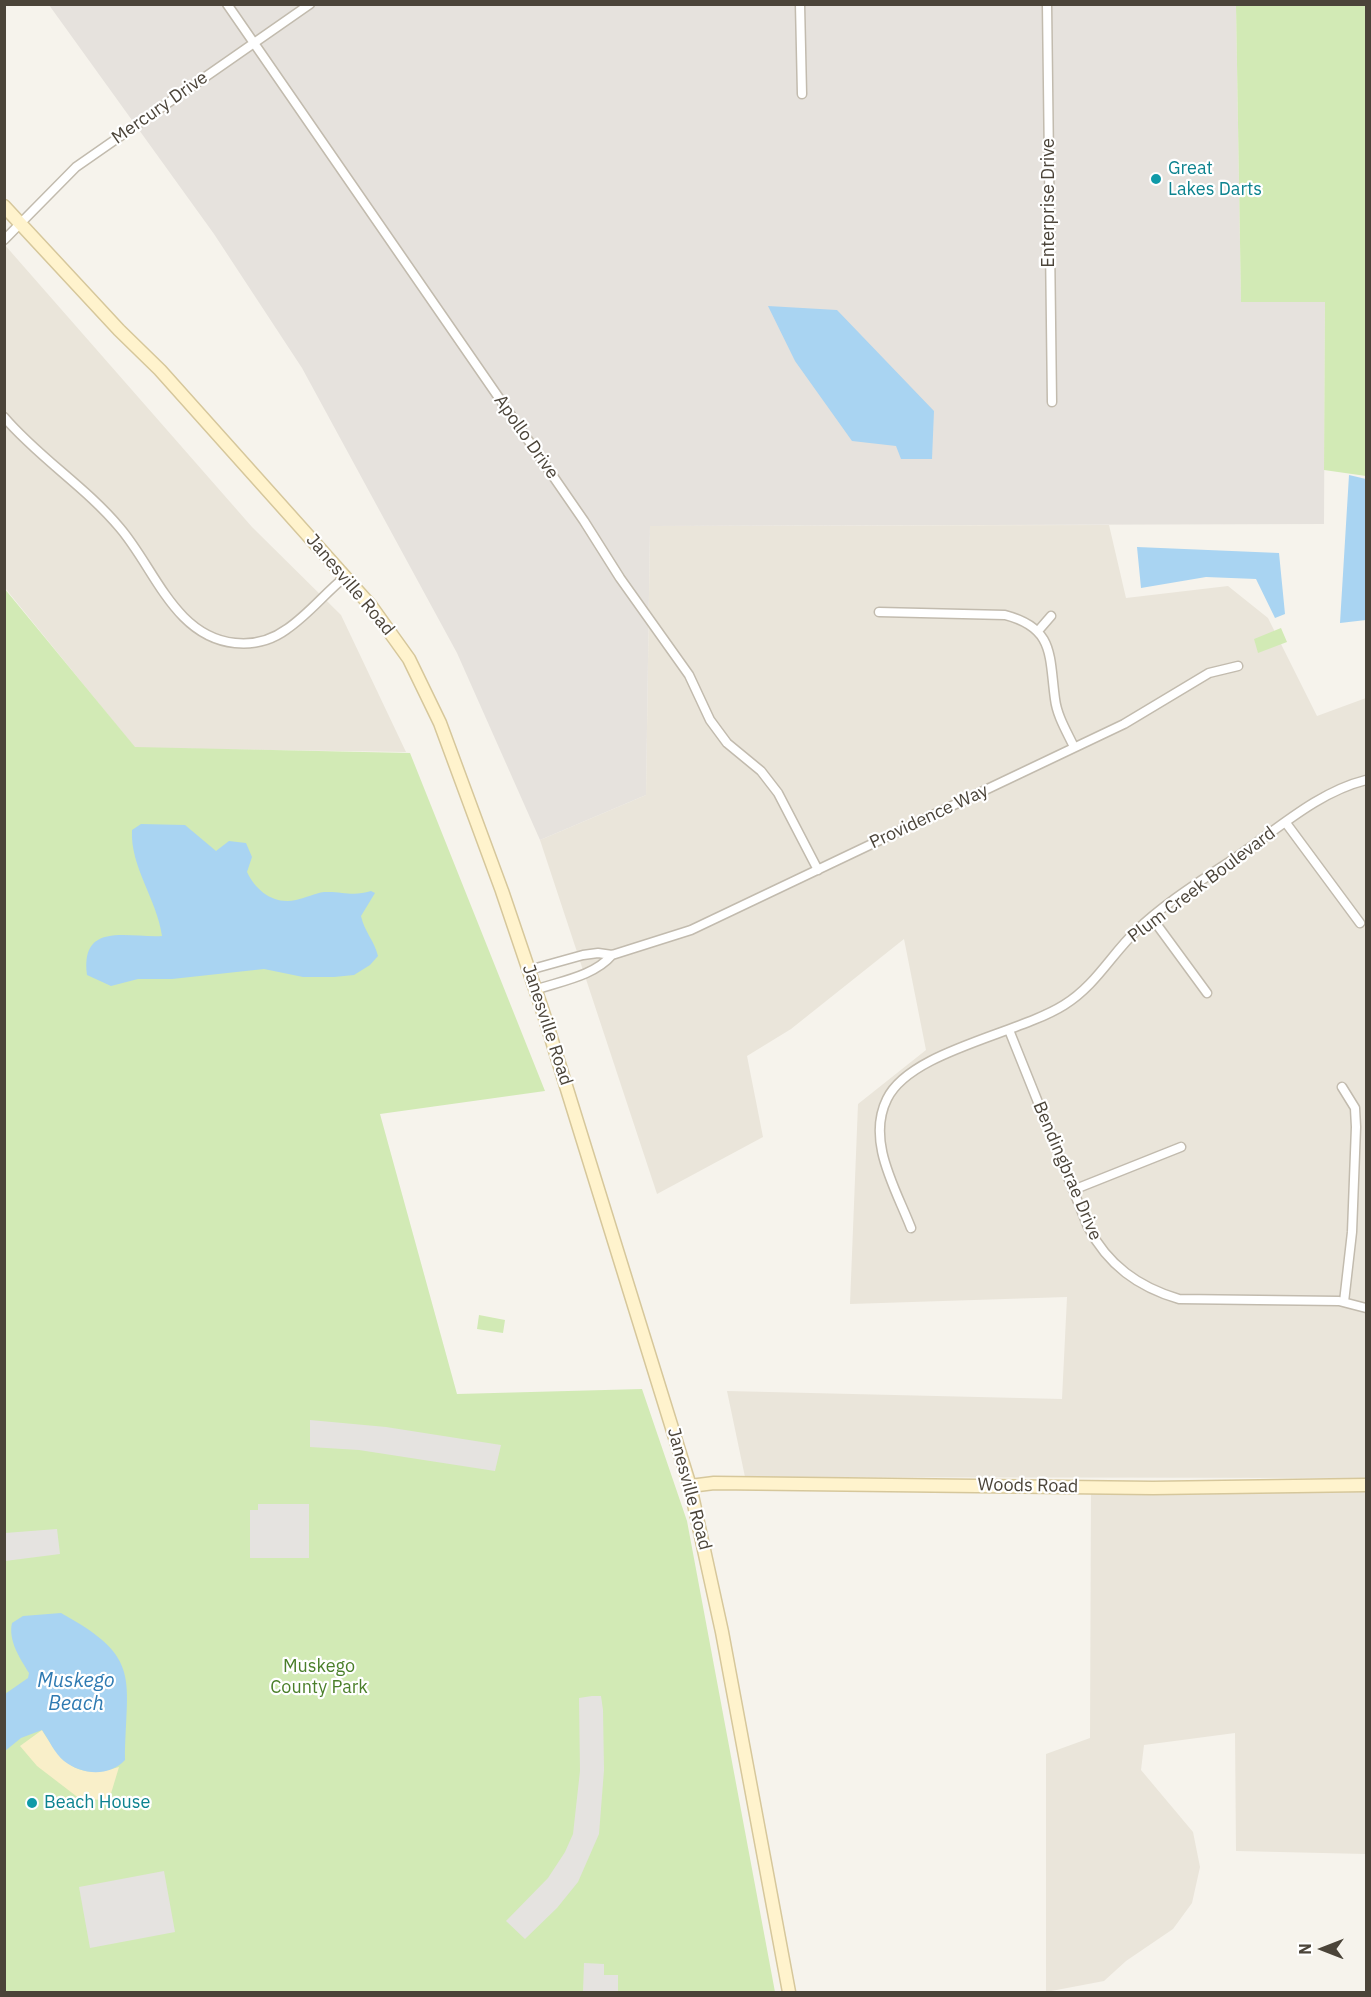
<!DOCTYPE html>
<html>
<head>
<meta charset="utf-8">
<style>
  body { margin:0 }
  #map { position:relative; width:1371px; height:1997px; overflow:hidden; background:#f6f3ec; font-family:"IBM Plex Sans",sans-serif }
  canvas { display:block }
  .frame { position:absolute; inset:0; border:6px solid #4b4439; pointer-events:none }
  .north { position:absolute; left:1293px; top:1919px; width:60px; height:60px; -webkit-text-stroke:4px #fff; paint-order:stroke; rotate:270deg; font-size:16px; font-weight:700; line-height:24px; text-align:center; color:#4b4439 }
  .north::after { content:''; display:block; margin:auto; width:21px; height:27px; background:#4b4439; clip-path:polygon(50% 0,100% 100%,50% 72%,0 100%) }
</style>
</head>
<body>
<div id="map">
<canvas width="1371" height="1997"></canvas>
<div class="frame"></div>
<div class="north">N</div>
</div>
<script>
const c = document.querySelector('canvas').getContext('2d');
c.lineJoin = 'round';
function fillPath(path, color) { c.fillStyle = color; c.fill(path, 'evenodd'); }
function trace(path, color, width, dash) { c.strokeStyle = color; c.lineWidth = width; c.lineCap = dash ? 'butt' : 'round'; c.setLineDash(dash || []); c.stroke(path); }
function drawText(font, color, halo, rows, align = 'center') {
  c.font = font + ' "IBM Plex Sans",sans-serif'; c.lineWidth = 4.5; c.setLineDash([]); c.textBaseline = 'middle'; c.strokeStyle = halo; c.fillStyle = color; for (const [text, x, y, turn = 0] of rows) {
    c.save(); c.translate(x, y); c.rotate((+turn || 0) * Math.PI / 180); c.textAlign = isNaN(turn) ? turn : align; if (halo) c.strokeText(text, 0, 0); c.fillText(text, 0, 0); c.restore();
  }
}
const residential = new Path2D(`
  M 4,244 L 252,527 L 341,615 L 406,752 L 135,748 L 5,588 Z
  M 1109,525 L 1126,598 L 1228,586 L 1268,618 L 1317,716 L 1366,698 L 1366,1478 L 745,1477 L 727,1391 L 1062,1399 L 1067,1297 L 850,1304 L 858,1104 L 926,1050 L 904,939 L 791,1029 L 747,1056 L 763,1137 L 657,1194 L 540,840 L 646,795 L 650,526 Z
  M 1366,1490 L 1366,1854 L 1236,1851 L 1235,1733 L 1144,1745 L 1141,1770 L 1193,1832 L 1200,1867 L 1192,1903 L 1173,1929 L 1126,1961 L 1104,1981 L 1046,1992 L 1046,1754 L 1090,1738 L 1091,1492 Z`);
const industrial = new Path2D(`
  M 49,5 L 1236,5 L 1241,301 L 1325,302 L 1324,524 L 650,526 L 646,795 L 540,840 L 457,653 L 302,368 L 214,234 Z`);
const green = new Path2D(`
  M 1236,5 L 1366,5 L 1366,476 L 1324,470 L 1325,302 L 1241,302 Z
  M 4,588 L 135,747 L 410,753 L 545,1091 L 380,1114 L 457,1394 L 642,1389 L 687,1521 L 775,1992 L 5,1992 Z
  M 1281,628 L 1287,642 L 1258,653 L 1254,639 Z
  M 479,1315 L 505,1320 L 503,1333 L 477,1329 Z`);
const sand = new Path2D(`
  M 42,1730 C 62,1763 78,1781 119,1767 L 109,1800 L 80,1799 L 37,1766 L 20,1746 Z`);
const parking = new Path2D(`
  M 310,1420 L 386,1427 L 501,1445 L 495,1471 L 359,1450 L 310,1447 Z
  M 258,1504 L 309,1504 L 309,1558 L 250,1558 L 250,1510 L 258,1510 Z
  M 57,1529 L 60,1554 L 5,1561 L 5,1533 Z
  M 592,1696 L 601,1696 L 603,1710 L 604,1770 L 599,1834 L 578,1882 L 557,1908 L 525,1939 L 506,1921 L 548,1878 L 565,1852 L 573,1834 L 580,1771 L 579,1698 Z
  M 164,1871 L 175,1932 L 90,1948 L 79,1887 Z
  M 584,1963 L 604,1964 L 604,1975 L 618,1975 L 618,1992 L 583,1992 Z`);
const water = new Path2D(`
  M 768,306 L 837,310 L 934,411 L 932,459 L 901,459 L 896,446 L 852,441 L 795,361 Z
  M 1349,475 L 1366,479 L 1366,620 L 1340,623 Z
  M 1137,547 L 1279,553 L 1285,614 L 1275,618 L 1256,579 L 1206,577 L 1141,588 Z
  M 141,824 L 185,825 L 216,851 L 229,841 L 246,843 L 252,857 L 247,872 C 256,891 274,905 296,900 C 306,898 315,893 324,892 C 343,891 352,897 371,891 L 375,893 L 361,916 C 364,931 374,940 378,956 L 370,965 L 354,975 L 334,977 L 303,977 L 264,969 L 172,979 L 138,979 L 111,986 L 87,975 C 80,921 128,938 162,936 C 157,899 130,867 132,830 Z
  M 61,1613 C 143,1658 126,1677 125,1760 C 109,1777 82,1775 64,1761 C 55,1754 49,1740 42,1730 L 21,1738 L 5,1751 L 5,1694 L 28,1678 L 29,1673 C 20,1658 8,1641 12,1623 L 23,1616 Z`);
const street = new Path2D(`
  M 227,4 L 584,521 L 620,578 L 689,675 L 710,720 L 727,743 L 761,771 L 778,793 L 818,870
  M 800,4 L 802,94
  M 1047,4 L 1052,402
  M 4,240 L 76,167 L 310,4
  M 4,417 C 39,458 86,487 120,528 C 155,569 175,637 235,643 C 254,645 272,640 287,629 C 309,614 325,593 345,577
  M 879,612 L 1005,615 C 1055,628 1049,656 1055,699 C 1057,716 1067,732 1074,747
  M 1038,631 L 1051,616
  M 1286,823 L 1360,923
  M 1152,918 L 1207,993
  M 529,970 L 583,955 L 598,953 L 612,955 L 691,930 L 1124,724 L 1209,673 L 1238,666
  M 535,990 C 561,981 594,976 612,955
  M 1009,1030 L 1088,1227 C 1108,1265 1138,1287 1179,1299 L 1339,1301 L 1366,1308
  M 1342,1087 L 1355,1108 L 1356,1127 L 1352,1232 L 1344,1302
  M 1073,1190 L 1181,1147
  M 911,1228 C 896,1189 866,1141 887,1099 C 910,1051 1018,1034 1064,1005 C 1095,986 1111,955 1136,931 C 1166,902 1204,879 1238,856 C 1279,828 1318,792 1366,780`);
const secondary = new Path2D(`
  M 4,206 L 119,330 L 160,370 L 371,606 L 409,659 L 440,723 L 502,891 L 544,1015 L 690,1486 L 722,1632 L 789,1992
  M 690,1486 L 714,1483 L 1153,1488 L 1366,1485`);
const markers = [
  [1156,179,6,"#0f9aa8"],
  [32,1803,6,"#0f9aa8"]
];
const streetNames = [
  ["Mercury Drive",160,108,-35],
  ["Enterprise Drive",1049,203,-90],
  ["Apollo Drive",526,437,55],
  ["Janesville Road",350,585,50],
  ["Providence Way",929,817,-25],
  ["Plum Creek Boulevard",1202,885,-37],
  ["Janesville Road",547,1025,72],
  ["Bendingbrae Drive",1067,1171,67],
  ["Woods Road",1028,1486,1],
  ["Janesville Road",689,1489,75]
];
const cultureNames = [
  ["Great",1168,169],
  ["Lakes Darts",1168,190],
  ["Beach House",44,1803]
];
const parkNames = [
  ["Muskego",319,1667],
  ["County Park",319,1688]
];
const waterNames = [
  ["Muskego",76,1681],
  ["Beach",76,1704]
];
fillPath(residential, '#eae5da');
fillPath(industrial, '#e6e2dd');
fillPath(green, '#d2eab5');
fillPath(sand, '#f9efc9');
fillPath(parking, '#e5e3e0');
fillPath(water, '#a9d4f2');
trace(street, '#c2bbae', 11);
trace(secondary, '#d6c79b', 15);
trace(street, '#fff', 8);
trace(secondary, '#fff3cd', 12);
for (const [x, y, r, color] of markers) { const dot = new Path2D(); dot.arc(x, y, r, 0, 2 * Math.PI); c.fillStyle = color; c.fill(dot); trace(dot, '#fff', 2); }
drawText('18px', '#4b4439', '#fff', streetNames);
drawText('18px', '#0d838f', '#fff', cultureNames, 'left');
drawText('18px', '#4a7f2a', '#fff', parkNames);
drawText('italic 20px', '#2e7ab2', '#fff', waterNames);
</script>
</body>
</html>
